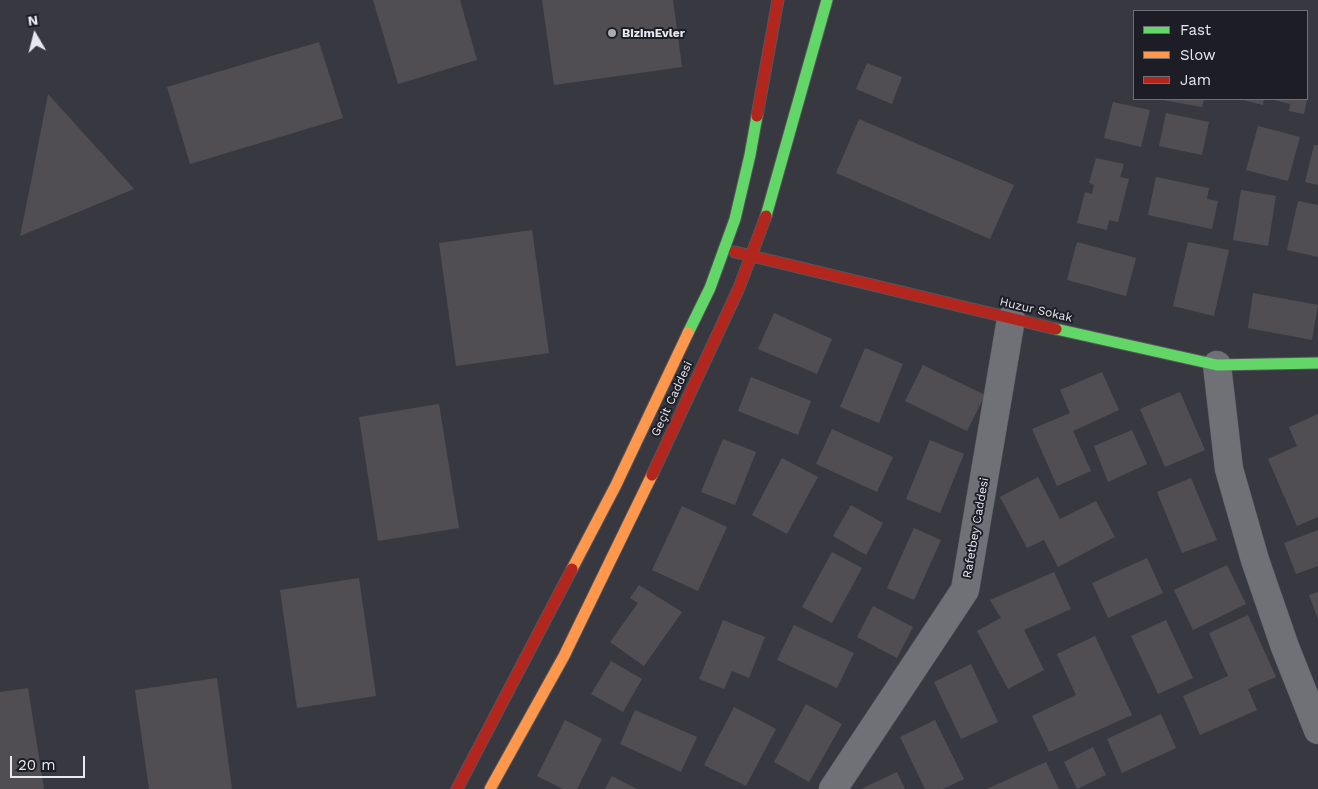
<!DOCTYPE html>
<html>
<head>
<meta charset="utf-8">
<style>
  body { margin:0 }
  #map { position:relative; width:1318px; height:789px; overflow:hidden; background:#383940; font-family:"Work Sans",sans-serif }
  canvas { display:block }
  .legend { position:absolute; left:1133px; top:10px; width:175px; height:90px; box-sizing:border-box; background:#1d1e25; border:1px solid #6e6f77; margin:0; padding:6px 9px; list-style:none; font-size:15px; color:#e7e9f2 }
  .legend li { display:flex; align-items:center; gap:10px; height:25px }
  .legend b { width:25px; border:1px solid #6e6f77 }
  .north { position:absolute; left:10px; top:10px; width:50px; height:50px; -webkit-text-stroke:4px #1d1e25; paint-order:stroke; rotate:352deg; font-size:14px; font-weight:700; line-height:20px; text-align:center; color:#e7e9f2 }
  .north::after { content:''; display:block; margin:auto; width:18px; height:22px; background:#e7e9f2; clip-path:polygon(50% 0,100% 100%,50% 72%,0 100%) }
  .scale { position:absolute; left:10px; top:756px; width:75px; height:22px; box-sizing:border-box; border:2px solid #e7e9f2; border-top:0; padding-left:6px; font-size:15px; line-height:18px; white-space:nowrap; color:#e7e9f2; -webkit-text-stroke:4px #1d1e25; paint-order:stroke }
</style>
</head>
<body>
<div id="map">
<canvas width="1318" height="789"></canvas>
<ul class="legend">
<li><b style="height:6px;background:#63d668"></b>Fast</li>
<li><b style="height:6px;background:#ff974d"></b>Slow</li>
<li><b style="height:6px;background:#b3261e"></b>Jam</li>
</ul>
<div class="north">N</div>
<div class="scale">20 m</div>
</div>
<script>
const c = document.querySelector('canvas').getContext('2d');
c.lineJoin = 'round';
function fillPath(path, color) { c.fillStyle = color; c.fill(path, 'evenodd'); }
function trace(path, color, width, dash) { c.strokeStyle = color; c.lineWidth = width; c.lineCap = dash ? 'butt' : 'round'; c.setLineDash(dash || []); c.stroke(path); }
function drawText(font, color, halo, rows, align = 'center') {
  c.font = font + ' "Work Sans",sans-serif'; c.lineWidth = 4; c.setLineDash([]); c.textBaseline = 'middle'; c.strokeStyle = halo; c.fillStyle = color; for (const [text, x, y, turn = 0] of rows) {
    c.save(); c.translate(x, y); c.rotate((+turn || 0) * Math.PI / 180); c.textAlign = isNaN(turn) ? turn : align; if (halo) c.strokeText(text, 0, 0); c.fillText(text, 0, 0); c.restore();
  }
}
const building = new Path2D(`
  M 373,0 L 460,0 L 477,60 L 398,84 Z
  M 542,0 L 673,0 L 682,67 L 554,85 Z
  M 319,42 L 343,118 L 190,164 L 167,87 Z
  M 867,63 L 902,77 L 892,104 L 856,89 Z
  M 48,94 L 134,189 L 20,236 L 31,182 Z
  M 1163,99 L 1204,99 L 1202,107 L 1163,100 Z
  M 1239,99 L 1264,99 L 1263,105 Z
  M 1270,99 L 1307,99 L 1304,114 L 1289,111 L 1290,104 Z
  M 1113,102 L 1150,110 L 1141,147 L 1104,138 Z
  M 1166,113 L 1209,122 L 1202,155 L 1159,146 Z
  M 859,119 L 1014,185 L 990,239 L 836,173 Z
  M 1258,126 L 1300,137 L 1288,181 L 1246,170 Z
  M 1314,145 L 1318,145 L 1318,185 L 1305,182 Z
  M 1096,158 L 1124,164 L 1120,177 L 1129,179 L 1118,222 L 1109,220 L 1107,230 L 1077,223 L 1085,192 L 1092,194 L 1094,185 L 1089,183 Z
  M 1156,177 L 1209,188 L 1207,199 L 1218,201 L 1212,229 L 1148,215 Z
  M 1241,190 L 1276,196 L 1268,246 L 1233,240 Z
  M 1298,201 L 1318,205 L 1318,257 L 1287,250 Z
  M 532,230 L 549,353 L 456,366 L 439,243 Z
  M 1077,242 L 1136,258 L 1126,296 L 1067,280 Z
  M 1188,242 L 1229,250 L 1214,316 L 1173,306 Z
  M 1253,293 L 1318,305 L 1312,340 L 1248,328 Z
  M 774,313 L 832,339 L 817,374 L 758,349 Z
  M 865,348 L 903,364 L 879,423 L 840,407 Z
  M 923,365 L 985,395 L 967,431 L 905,401 Z
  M 1102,372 L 1119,410 L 1073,431 L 1091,471 L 1057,486 L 1032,429 L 1070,413 L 1060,390 Z
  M 751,377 L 811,401 L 798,435 L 738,411 Z
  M 1180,392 L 1205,450 L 1165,467 L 1140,409 Z
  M 439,404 L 459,528 L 378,541 L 359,417 Z
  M 1318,414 L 1318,517 L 1297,526 L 1268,459 L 1297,446 L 1289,427 Z
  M 832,429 L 893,457 L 877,492 L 816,464 Z
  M 1132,430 L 1147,464 L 1108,482 L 1094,446 Z
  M 723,439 L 756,452 L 735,505 L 701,492 Z
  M 930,440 L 964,454 L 940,513 L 906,499 Z
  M 782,458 L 818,477 L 787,534 L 752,515 Z
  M 1038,477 L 1060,519 L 1096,501 L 1115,537 L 1058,567 L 1044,540 L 1027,548 L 1000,497 Z
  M 1191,478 L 1217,540 L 1182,553 L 1157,492 Z
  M 851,505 L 883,523 L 866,555 L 833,536 Z
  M 682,506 L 727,527 L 698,591 L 652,570 Z
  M 914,528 L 941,540 L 914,600 L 887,588 Z
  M 1318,530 L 1318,566 L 1296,574 L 1284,543 Z
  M 832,552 L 862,568 L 832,623 L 802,607 Z
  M 1147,558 L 1163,593 L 1108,618 L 1092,583 Z
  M 1227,565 L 1246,604 L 1193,630 L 1174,590 Z
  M 1054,572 L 1071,609 L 1024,630 L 1044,670 L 1008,689 L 977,631 L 1001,618 L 990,600 Z
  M 359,578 L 376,696 L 297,708 L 280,590 Z
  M 639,585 L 682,612 L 644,666 L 610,642 L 638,603 L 630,598 Z
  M 1318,592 L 1318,619 L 1309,595 Z
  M 873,606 L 913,627 L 897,658 L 857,637 Z
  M 1248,615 L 1276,677 L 1248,689 L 1257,710 L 1200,735 L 1183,696 L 1228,676 L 1209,633 Z
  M 723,620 L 765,637 L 749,678 L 732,671 L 724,689 L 699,679 Z
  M 1166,620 L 1193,678 L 1158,694 L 1131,636 Z
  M 794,625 L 854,653 L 837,688 L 777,660 Z
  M 1095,636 L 1132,715 L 1049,752 L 1032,716 L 1076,695 L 1057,654 Z
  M 611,661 L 642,679 L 623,712 L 591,694 Z
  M 971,664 L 998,722 L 961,739 L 934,682 Z
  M 217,678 L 232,789 L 149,789 L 135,690 Z
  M 28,688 L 44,789 L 0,789 L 0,692 Z
  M 806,704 L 842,724 L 809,782 L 774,762 Z
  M 734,707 L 776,729 L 746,786 L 704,765 Z
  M 635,710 L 697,737 L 681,772 L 620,744 Z
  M 1161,714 L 1176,748 L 1122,773 L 1107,739 Z
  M 565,720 L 602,739 L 577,789 L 563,789 L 537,776 Z
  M 935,720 L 964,779 L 943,789 L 925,789 L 900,737 Z
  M 1093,747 L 1106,775 L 1077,789 L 1064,762 Z
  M 1046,762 L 1059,789 L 987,789 Z
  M 897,772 L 905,789 L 861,789 Z
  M 612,776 L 637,789 L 605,789 Z`);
const street = new Path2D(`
  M 1217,365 L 1229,469 L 1255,560 L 1285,647 L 1318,730
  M 833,789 L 965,590 L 1011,319`);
const fast = new Path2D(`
  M 766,216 L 827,0
  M 1056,329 L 1217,365 L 1318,363
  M 688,333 L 710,288 L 735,219 L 750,155 L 757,116`);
const slow = new Path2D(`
  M 572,569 L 616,485 L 688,333
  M 490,789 L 564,656 L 652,475`);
const jam = new Path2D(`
  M 757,116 L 778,0
  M 735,252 L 1056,329
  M 652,475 L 739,288 L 766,216
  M 457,789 L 572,569`);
const markers = [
  [612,33,5,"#aaabb4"]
];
const poiNames = [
  ["BizimEvler",622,33]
];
const streetNames = [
  ["Huzur Sokak",1036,310,13],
  ["Geçit Caddesi",672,399,-65],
  ["Rafetbey Caddesi",976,528,-80]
];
fillPath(building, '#514e53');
trace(street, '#54565b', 29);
trace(fast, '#54565b', 13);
trace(slow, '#54565b', 13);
trace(jam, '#54565b', 13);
trace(street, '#707177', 28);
trace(fast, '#63d668', 11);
trace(slow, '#ff974d', 11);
trace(jam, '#b3261e', 11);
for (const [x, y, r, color] of markers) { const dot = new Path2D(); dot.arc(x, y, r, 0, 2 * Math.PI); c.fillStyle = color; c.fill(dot); trace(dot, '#1d1e25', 2); }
drawText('bold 12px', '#e7e9f2', '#1d1e25', poiNames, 'left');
drawText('12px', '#e7e9f2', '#1d1e25', streetNames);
</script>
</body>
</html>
